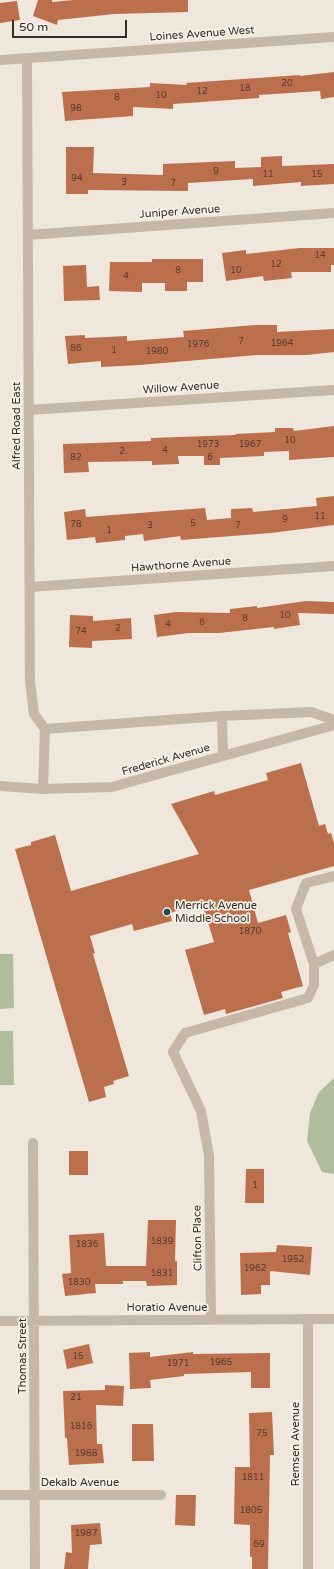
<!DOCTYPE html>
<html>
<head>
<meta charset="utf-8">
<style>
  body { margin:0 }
  #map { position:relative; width:334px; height:1569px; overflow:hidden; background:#efe7db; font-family:"Varela Round",sans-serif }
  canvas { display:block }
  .scale { position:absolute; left:12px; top:20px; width:115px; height:18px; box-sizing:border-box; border:2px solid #332c28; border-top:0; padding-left:5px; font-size:12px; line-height:14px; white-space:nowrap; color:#332c28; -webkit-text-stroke:3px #f7f1e7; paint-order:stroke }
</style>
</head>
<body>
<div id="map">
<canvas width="334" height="1569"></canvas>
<div class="scale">50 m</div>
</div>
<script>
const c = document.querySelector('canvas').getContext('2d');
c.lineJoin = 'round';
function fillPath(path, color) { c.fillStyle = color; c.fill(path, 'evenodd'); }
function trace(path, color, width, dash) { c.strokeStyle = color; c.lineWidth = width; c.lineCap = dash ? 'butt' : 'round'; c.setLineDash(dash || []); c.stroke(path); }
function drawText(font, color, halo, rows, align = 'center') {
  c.font = font + ' "Varela Round",sans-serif'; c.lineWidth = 3.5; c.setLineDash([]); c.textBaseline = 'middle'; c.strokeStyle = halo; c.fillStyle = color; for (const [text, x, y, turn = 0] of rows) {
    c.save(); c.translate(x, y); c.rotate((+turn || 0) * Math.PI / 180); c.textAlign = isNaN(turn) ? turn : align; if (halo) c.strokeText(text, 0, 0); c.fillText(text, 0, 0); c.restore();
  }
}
const green = new Path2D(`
  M 0,954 L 13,954 L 14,1008 L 0,1009 Z
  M 0,1031 L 13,1031 L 14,1085 L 0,1085 Z
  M 334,1078 L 334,1174 L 322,1172 L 307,1141 L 310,1113 L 319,1092 Z`);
const building = new Path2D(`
  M 38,0 L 52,0 L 52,2 L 74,0 L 188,0 L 188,12 L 114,14 L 58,20 L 57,25 L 33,16 Z
  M 17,1 L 20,20 L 0,23 L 0,3 Z
  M 334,72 L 334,97 L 321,99 L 320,91 L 259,95 L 259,98 L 173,104 L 173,109 L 133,107 L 133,116 L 65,121 L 62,92 L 150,87 L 150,83 L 187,85 L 186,83 L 300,75 L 300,76 Z
  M 66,147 L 94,147 L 93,173 L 163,175 L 163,164 L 235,161 L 235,168 L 261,167 L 261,157 L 282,156 L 282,166 L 334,164 L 334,184 L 301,186 L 301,182 L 253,186 L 253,179 L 188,183 L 188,191 L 88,190 L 88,194 L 66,194 Z
  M 300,248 L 334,248 L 334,265 L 331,265 L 331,272 L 291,272 L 292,278 L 264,281 L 263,276 L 226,281 L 222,253 L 246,250 L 246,254 Z
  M 152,259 L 203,259 L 203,282 L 187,282 L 187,291 L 165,291 L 165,283 L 142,283 L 142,292 L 109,291 L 110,262 L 152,262 Z
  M 86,265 L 87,287 L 99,286 L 100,300 L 64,301 L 63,266 Z
  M 255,325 L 277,325 L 277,332 L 334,329 L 334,352 L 307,355 L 257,355 L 140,365 L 101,367 L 101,361 L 68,364 L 65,336 L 85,335 L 85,338 L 127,336 L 127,341 L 184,337 L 183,331 Z
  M 334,426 L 334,457 L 289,460 L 289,451 L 264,452 L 264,456 L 220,458 L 220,465 L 204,465 L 204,456 L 178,456 L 179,464 L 152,465 L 152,461 L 88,462 L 89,472 L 64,473 L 63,444 L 151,441 L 151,438 L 236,435 L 235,434 L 275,432 L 275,428 L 293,428 L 294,431 Z
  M 334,496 L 334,525 L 271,533 L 181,540 L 180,536 L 144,541 L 143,534 L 125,536 L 125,540 L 96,543 L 95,537 L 67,540 L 64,512 L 85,509 L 86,517 L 205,508 L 207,520 L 231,518 L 231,509 L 252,508 L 253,512 L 317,506 L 316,498 Z
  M 306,601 L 334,602 L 334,614 L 298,613 L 300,625 L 274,629 L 274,627 L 219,633 L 189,633 L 157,637 L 154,615 L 176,612 L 230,613 L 230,609 L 257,606 L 257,608 Z
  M 70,615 L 93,616 L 93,621 L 131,618 L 132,639 L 92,641 L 92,648 L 69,647 Z
  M 301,763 L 319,826 L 325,824 L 328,834 L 331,833 L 334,843 L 334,866 L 249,890 L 258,923 L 286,915 L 291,932 L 288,933 L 303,986 L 281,992 L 283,998 L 226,1014 L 225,1009 L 204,1015 L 185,950 L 214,942 L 202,903 L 170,913 L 172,921 L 134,931 L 132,924 L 90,936 L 95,953 L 93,954 L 129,1076 L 113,1081 L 114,1084 L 104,1087 L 106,1097 L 89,1102 L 15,849 L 31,845 L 31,842 L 55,835 L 71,891 L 199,854 L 171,804 L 214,791 L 215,795 L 268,780 L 266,773 Z
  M 69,1151 L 88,1151 L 88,1175 L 69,1175 Z
  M 246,1169 L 264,1169 L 264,1203 L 245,1203 Z
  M 148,1220 L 176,1220 L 175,1261 L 177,1261 L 177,1285 L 147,1286 L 146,1281 L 123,1281 L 123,1284 L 95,1284 L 96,1293 L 65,1296 L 62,1274 L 71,1273 L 69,1235 L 104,1233 L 106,1266 L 146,1266 Z
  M 277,1245 L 312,1247 L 310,1275 L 270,1271 L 270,1285 L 261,1285 L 261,1294 L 241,1295 L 240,1253 L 276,1252 Z
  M 89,1344 L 93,1363 L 67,1369 L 63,1350 Z
  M 150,1352 L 150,1357 L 193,1352 L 193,1354 L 270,1353 L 270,1388 L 251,1388 L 251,1372 L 184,1374 L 184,1376 L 150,1380 L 151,1388 L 130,1389 L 129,1353 Z
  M 105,1385 L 124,1386 L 123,1406 L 96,1405 L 97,1444 L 102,1444 L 104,1463 L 69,1465 L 67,1438 L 65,1438 L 63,1391 L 105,1390 Z
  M 272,1412 L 274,1455 L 270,1455 L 268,1569 L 252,1569 L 252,1557 L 250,1557 L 250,1525 L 234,1524 L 235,1467 L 250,1467 L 249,1413 Z
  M 132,1424 L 153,1424 L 154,1461 L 132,1461 Z
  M 176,1495 L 196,1495 L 195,1526 L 175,1525 Z
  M 100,1523 L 102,1544 L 90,1545 L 88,1569 L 64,1569 L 66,1552 L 72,1553 L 71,1525 Z`);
const minor = new Path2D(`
  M 27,59 L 30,681 L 34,714 L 45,729 L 43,789
  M 0,60 L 334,37
  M 28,235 L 334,213
  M 29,410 L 334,390
  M 30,587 L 334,566
  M 222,716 L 223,756
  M 45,729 L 222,716 L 311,712 L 334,720
  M 0,786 L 43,789 L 112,787 L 334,725
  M 314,964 L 334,955
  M 33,1143 L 35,1569
  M 211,1319 L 209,1156 L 201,1111 L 173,1052 L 185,1033 L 308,998 L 314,985 L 314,964 L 296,909 L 306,883 L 334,876
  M 308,1319 L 308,1569
  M 0,1321 L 334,1319
  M 0,1495 L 161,1495`);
const markers = [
  [167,912,4,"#214b51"]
];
const numberNames = [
  ["20",287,84],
  ["18",245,89],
  ["12",202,92],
  ["10",161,96],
  ["8",117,98],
  ["98",76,109],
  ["9",216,172],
  ["11",268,175],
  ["15",317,175],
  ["94",77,179],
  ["3",124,183],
  ["7",173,184],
  ["14",320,256],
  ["12",276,265],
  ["8",178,271],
  ["10",236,271],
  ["4",126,277],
  ["7",241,342],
  ["1964",282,344],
  ["1976",198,345],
  ["86",76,349],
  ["1",114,351],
  ["1980",157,352],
  ["10",290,441],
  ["1973",208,445],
  ["1967",250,445],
  ["4",165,451],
  ["2",122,452],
  ["82",76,458],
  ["6",210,458],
  ["11",320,517],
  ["9",285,520],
  ["5",193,524],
  ["78",76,525],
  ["3",150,526],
  ["7",238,526],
  ["1",109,531],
  ["10",285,616],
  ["8",245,619],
  ["6",202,623],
  ["4",168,625],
  ["2",118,629],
  ["74",81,632],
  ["1870",250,932],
  ["1",255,1186],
  ["1839",162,1242],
  ["1836",87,1245],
  ["1952",293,1260],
  ["1962",255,1269],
  ["1831",162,1274],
  ["1830",79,1283],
  ["15",78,1357],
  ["1965",221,1363],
  ["1971",178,1364],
  ["21",76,1398],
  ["1816",81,1427],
  ["75",262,1434],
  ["1988",86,1454],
  ["1811",253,1478],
  ["1805",251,1511],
  ["1987",86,1534],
  ["69",259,1545]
];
const streetNames = [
  ["Loines Avenue West",202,34,-4],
  ["Juniper Avenue",180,212,-4],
  ["Willow Avenue",181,388,-4],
  ["Alfred Road East",17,426,-90],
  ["Hawthorne Avenue",181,565,-4],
  ["Frederick Avenue",166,760,-16],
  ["Clifton Place",198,1238,-91],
  ["Horatio Avenue",167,1308],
  ["Thomas Street",23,1356,-90],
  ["Remsen Avenue",296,1444,-90],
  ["Dekalb Avenue",80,1483]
];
const poiNames = [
  ["Merrick Avenue",175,906],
  ["Middle School",175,919]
];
fillPath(green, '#b0bd9c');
fillPath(building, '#bb6f4d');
trace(minor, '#c6b8a8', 10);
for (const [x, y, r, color] of markers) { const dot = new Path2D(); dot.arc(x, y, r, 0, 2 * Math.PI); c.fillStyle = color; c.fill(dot); trace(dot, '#f7f1e7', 1.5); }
drawText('9px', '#553d31', null, numberNames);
drawText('11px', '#332c28', '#f7f1e7', streetNames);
drawText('11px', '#332c28', '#f7f1e7', poiNames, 'left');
</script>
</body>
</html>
